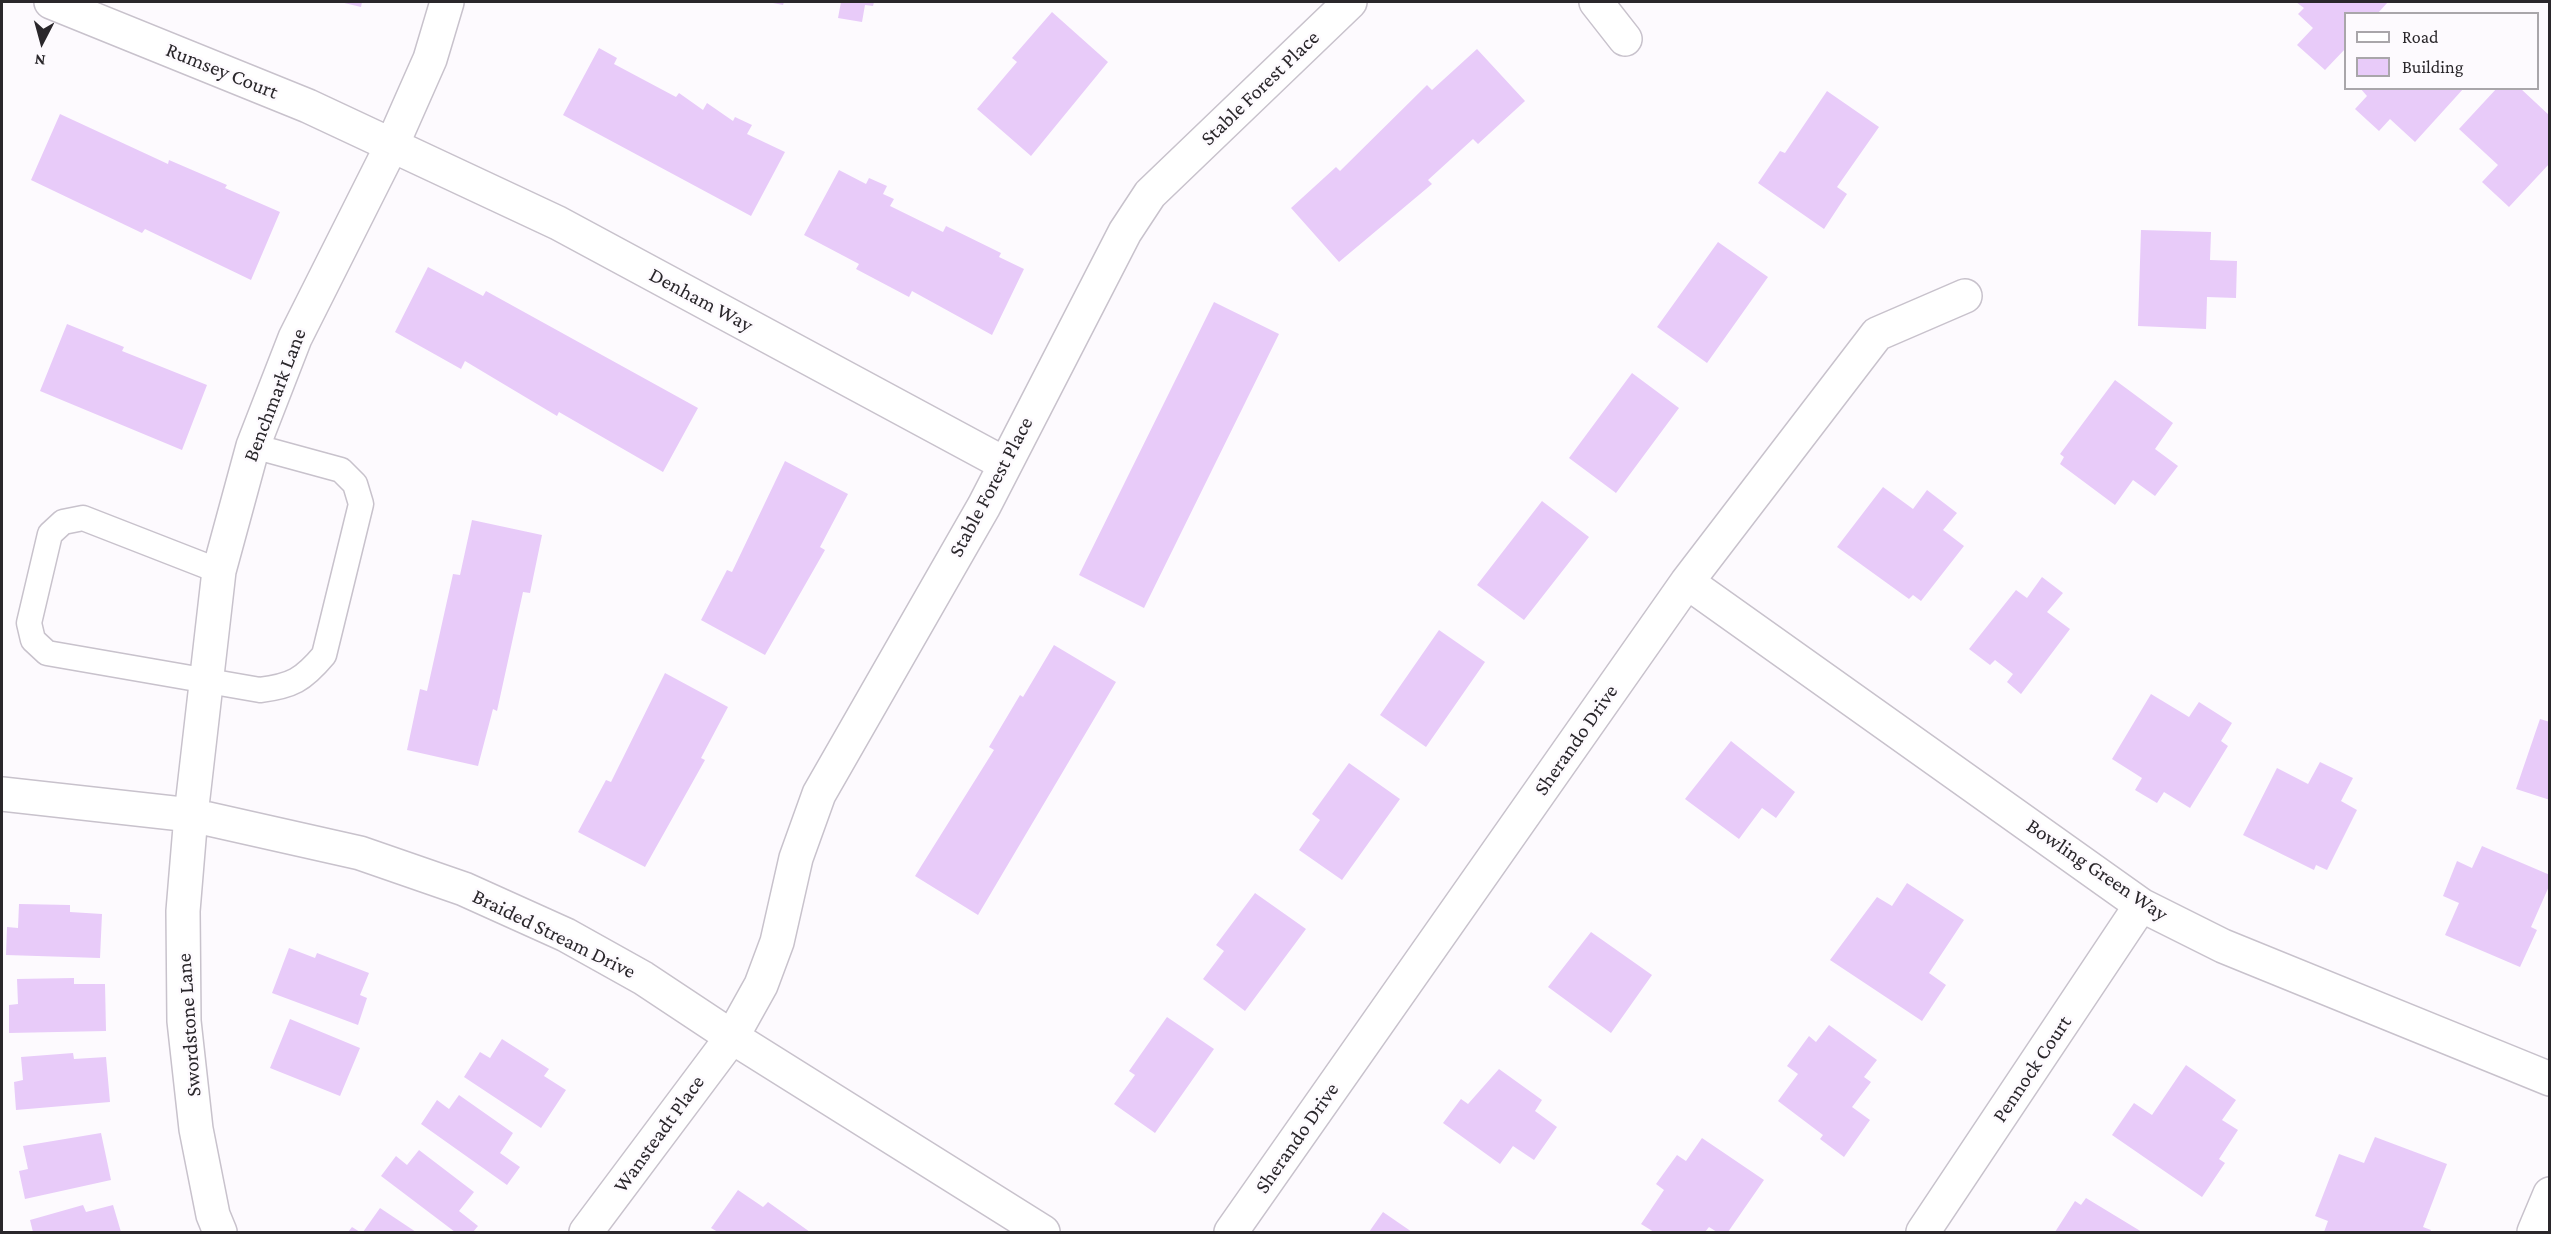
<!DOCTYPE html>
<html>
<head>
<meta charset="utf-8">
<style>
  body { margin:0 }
  #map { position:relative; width:2551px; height:1234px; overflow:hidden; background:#fdfafe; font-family:"Crimson Pro",serif }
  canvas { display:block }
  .frame { position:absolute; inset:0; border:3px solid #2a272b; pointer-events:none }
  .legend { position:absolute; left:2344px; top:12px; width:195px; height:78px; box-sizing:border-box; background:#fdfafe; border:2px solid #a9a6aa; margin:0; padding:8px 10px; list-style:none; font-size:18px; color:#2a272b }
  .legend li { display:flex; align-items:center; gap:12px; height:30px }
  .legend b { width:30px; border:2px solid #a9a6aa }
  .north { position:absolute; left:12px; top:12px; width:60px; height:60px; -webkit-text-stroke:4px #fdfafe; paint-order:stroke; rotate:186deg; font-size:16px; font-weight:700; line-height:24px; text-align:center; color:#2a272b }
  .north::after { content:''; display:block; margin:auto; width:21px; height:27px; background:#2a272b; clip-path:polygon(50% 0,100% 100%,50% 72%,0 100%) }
</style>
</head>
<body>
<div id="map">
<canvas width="2551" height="1234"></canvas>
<div class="frame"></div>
<ul class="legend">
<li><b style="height:8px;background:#fff"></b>Road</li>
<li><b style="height:16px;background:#e8cbf9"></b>Building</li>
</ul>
<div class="north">N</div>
</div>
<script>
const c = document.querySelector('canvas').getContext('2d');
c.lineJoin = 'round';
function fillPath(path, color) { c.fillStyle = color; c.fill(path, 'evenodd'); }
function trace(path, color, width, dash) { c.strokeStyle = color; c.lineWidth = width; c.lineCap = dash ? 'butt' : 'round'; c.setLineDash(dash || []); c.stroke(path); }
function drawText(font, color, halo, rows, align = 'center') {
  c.font = font + ' "Crimson Pro",serif'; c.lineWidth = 5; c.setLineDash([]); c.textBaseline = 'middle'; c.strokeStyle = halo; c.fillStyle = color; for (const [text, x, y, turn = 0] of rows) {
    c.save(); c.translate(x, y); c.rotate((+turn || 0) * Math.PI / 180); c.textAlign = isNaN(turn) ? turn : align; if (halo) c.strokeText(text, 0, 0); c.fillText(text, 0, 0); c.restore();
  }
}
const building = new Path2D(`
  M 340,2 L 362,2 L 361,7 Z
  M 768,2 L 784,2 L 783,5 Z
  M 841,2 L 874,2 L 873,6 L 865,5 L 862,22 L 838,18 Z
  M 2296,2 L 2388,2 L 2377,14 L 2346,14 L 2346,48 L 2325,70 L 2297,45 L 2313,28 L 2298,14 L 2304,8 Z
  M 1052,12 L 1108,62 L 1031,156 L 977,109 L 1017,62 L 1012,58 Z
  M 599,48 L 617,58 L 614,64 L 676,97 L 679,93 L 703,110 L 707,103 L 733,121 L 735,117 L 752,125 L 747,134 L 785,152 L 751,216 L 563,115 Z
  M 1477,49 L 1525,101 L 1478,144 L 1473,139 L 1428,180 L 1432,184 L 1339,262 L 1291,208 L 1336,167 L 1340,171 L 1427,85 L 1432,90 Z
  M 2360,88 L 2464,88 L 2415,142 L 2390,119 L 2379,131 L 2355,109 L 2367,96 Z
  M 2497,88 L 2520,88 L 2550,116 L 2550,163 L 2509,207 L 2482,182 L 2498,165 L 2459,129 Z
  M 1827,91 L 1879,127 L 1837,187 L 1847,194 L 1824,229 L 1758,183 L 1780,151 L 1785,153 Z
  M 60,114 L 168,164 L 169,160 L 227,185 L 225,188 L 280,212 L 251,280 L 145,229 L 142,233 L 31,180 Z
  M 839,170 L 866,184 L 869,178 L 887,186 L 883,194 L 894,199 L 890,206 L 943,232 L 946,226 L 1001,253 L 999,257 L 1024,269 L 992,335 L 912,291 L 909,297 L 856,269 L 859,264 L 804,235 Z
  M 2141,230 L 2211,232 L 2210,260 L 2237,261 L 2236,298 L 2207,297 L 2206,329 L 2138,326 Z
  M 1718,242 L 1768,277 L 1707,363 L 1657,327 Z
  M 428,267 L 483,296 L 486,291 L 698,408 L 663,472 L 559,412 L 557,416 L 465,361 L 461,369 L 395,332 Z
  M 1214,302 L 1279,334 L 1144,608 L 1079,575 Z
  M 67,324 L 124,347 L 122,351 L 207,385 L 182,450 L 40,391 Z
  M 1632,373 L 1679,408 L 1616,493 L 1569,458 Z
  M 2115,380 L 2173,423 L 2155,449 L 2178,466 L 2155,496 L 2133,480 L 2115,505 L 2060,464 L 2064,457 L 2060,454 Z
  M 785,461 L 848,494 L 820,547 L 825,550 L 765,655 L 701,620 L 727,570 L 732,572 Z
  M 1883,487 L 1913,509 L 1927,490 L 1957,513 L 1943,530 L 1964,546 L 1921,601 L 1913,595 L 1909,599 L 1837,547 Z
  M 1542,501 L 1589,537 L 1524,620 L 1477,585 Z
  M 472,520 L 542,535 L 530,593 L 523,592 L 497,711 L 493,709 L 478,766 L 407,750 L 420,689 L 427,691 L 453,574 L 460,575 Z
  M 2042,577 L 2063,593 L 2047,612 L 2070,629 L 2021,694 L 2007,682 L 2013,674 L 1995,660 L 1990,665 L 1969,649 L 2016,590 L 2027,598 Z
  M 1439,630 L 1485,662 L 1426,747 L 1380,715 Z
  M 1054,645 L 1116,682 L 978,915 L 915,876 L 994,750 L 989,747 L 1020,695 L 1023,697 Z
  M 665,673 L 728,707 L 701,758 L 705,760 L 645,867 L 578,832 L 606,780 L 611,782 Z
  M 2151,694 L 2189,717 L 2199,702 L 2232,723 L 2221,741 L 2228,746 L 2190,808 L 2164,792 L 2157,803 L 2135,790 L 2142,778 L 2112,759 Z
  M 2540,719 L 2550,722 L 2550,800 L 2516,789 Z
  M 1731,741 L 1795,792 L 1776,818 L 1762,808 L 1739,839 L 1685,799 Z
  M 2320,762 L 2353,778 L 2341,801 L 2357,810 L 2327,870 L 2316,865 L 2314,870 L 2243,835 L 2277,768 L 2308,784 Z
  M 1349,763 L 1400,799 L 1342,880 L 1299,850 L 1320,820 L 1312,814 Z
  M 2482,846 L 2550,875 L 2550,884 L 2531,927 L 2537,930 L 2520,967 L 2445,935 L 2459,903 L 2443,896 L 2457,861 L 2472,868 Z
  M 1907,883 L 1964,920 L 1929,973 L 1946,985 L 1922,1021 L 1830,960 L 1877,897 L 1892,906 Z
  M 1255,893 L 1306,929 L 1245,1011 L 1203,979 L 1224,951 L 1216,945 Z
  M 19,904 L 70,905 L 70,912 L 102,914 L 100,958 L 6,955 L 7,927 L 18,928 Z
  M 1591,932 L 1652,975 L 1611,1033 L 1548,987 Z
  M 289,948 L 315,958 L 317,953 L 369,973 L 360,995 L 367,998 L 358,1025 L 272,993 Z
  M 74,978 L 74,984 L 105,984 L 106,1031 L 9,1033 L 9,1005 L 18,1004 L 17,979 Z
  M 1167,1017 L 1214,1049 L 1155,1133 L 1114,1104 L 1135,1075 L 1129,1071 Z
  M 290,1019 L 360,1048 L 340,1096 L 270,1068 Z
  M 1829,1025 L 1877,1060 L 1864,1077 L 1871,1082 L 1852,1107 L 1870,1120 L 1844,1157 L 1820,1139 L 1823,1135 L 1778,1101 L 1798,1074 L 1787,1066 L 1809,1036 L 1816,1042 Z
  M 502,1039 L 549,1069 L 544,1076 L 566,1090 L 541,1128 L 464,1077 L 480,1052 L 490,1058 Z
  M 73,1053 L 74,1059 L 106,1057 L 110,1102 L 16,1110 L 14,1082 L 23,1080 L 21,1057 Z
  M 2186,1065 L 2236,1100 L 2222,1120 L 2238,1130 L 2219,1159 L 2225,1163 L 2202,1197 L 2112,1135 L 2134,1103 L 2152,1115 Z
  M 1499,1069 L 1542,1100 L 1535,1111 L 1557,1127 L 1534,1160 L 1513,1146 L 1500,1164 L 1443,1123 L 1461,1099 L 1468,1104 Z
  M 459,1095 L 513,1133 L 500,1153 L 520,1167 L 507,1185 L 421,1124 L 437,1100 L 449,1109 Z
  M 101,1133 L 111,1180 L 25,1199 L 19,1171 L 28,1169 L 23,1146 Z
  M 2375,1137 L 2447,1164 L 2423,1227 L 2431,1230 L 2430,1232 L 2324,1232 L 2328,1221 L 2315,1216 L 2339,1154 L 2364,1163 Z
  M 1702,1138 L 1764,1180 L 1728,1232 L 1717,1232 L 1709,1227 L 1705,1232 L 1654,1232 L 1641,1224 L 1664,1190 L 1656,1184 L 1677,1155 L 1686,1161 Z
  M 419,1150 L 474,1192 L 459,1211 L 478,1226 L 473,1232 L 455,1232 L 381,1176 L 396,1156 L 407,1165 Z
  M 738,1190 L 763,1207 L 768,1202 L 810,1232 L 718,1232 L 711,1228 Z
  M 2086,1198 L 2142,1232 L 2055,1232 L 2075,1201 L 2081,1205 Z
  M 83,1205 L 86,1212 L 113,1205 L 121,1232 L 33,1232 L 30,1220 Z
  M 380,1208 L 416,1232 L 363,1232 Z
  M 1383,1212 L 1412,1232 L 1369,1232 Z
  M 352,1227 L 360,1232 L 348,1232 Z`);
const lane = new Path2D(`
  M 219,571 L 83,518 L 63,522 L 50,534 L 29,623 L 33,640 L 47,653 L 260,690 C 292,686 303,680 324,655 L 361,504 L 355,484 L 341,470 L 253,446`);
const street = new Path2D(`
  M 51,2 L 308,106 L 558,223 L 1005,464
  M 1596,2 L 1625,39
  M 1687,582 L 2141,905 L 2223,946 L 2550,1079
  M 2,794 L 191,815 L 360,853 L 464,889 L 566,935 L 643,978 L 732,1037 L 1043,1232
  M 220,1232 L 213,1215 L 196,1129 L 184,1021 L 183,911 L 191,815 L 219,571 L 253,446 L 295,338 L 392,145 L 430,59 L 447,2
  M 586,1232 L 732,1037 L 761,985 L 777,942 L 796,858 L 819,794 L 984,506 L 1125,232 L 1150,194 L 1350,2
  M 1231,1232 L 1687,582 L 1877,334 L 1965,296
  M 1923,1232 L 2141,905
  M 2534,1232 L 2550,1194`);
const streetNames = [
  ["Rumsey Court",222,71,22],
  ["Stable Forest Place",1260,88,-44],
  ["Denham Way",701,300,28],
  ["Benchmark Lane",275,395,-69],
  ["Stable Forest Place",991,487,-62],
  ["Sherando Drive",1576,740,-55],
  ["Bowling Green Way",2097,870,34],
  ["Braided Stream Drive",554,934,26],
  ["Swordstone Lane",189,1025,-94],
  ["Pennock Court",2032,1069,-56],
  ["Wansteadt Place",659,1134,-54],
  ["Sherando Drive",1297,1138,-55]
];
fillPath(building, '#e8cbf9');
trace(lane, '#c8c2cc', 27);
trace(street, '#c8c2cc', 36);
trace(lane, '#fff', 24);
trace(street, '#fff', 33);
drawText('21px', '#2a272b', '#fdfafe', streetNames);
</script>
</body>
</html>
